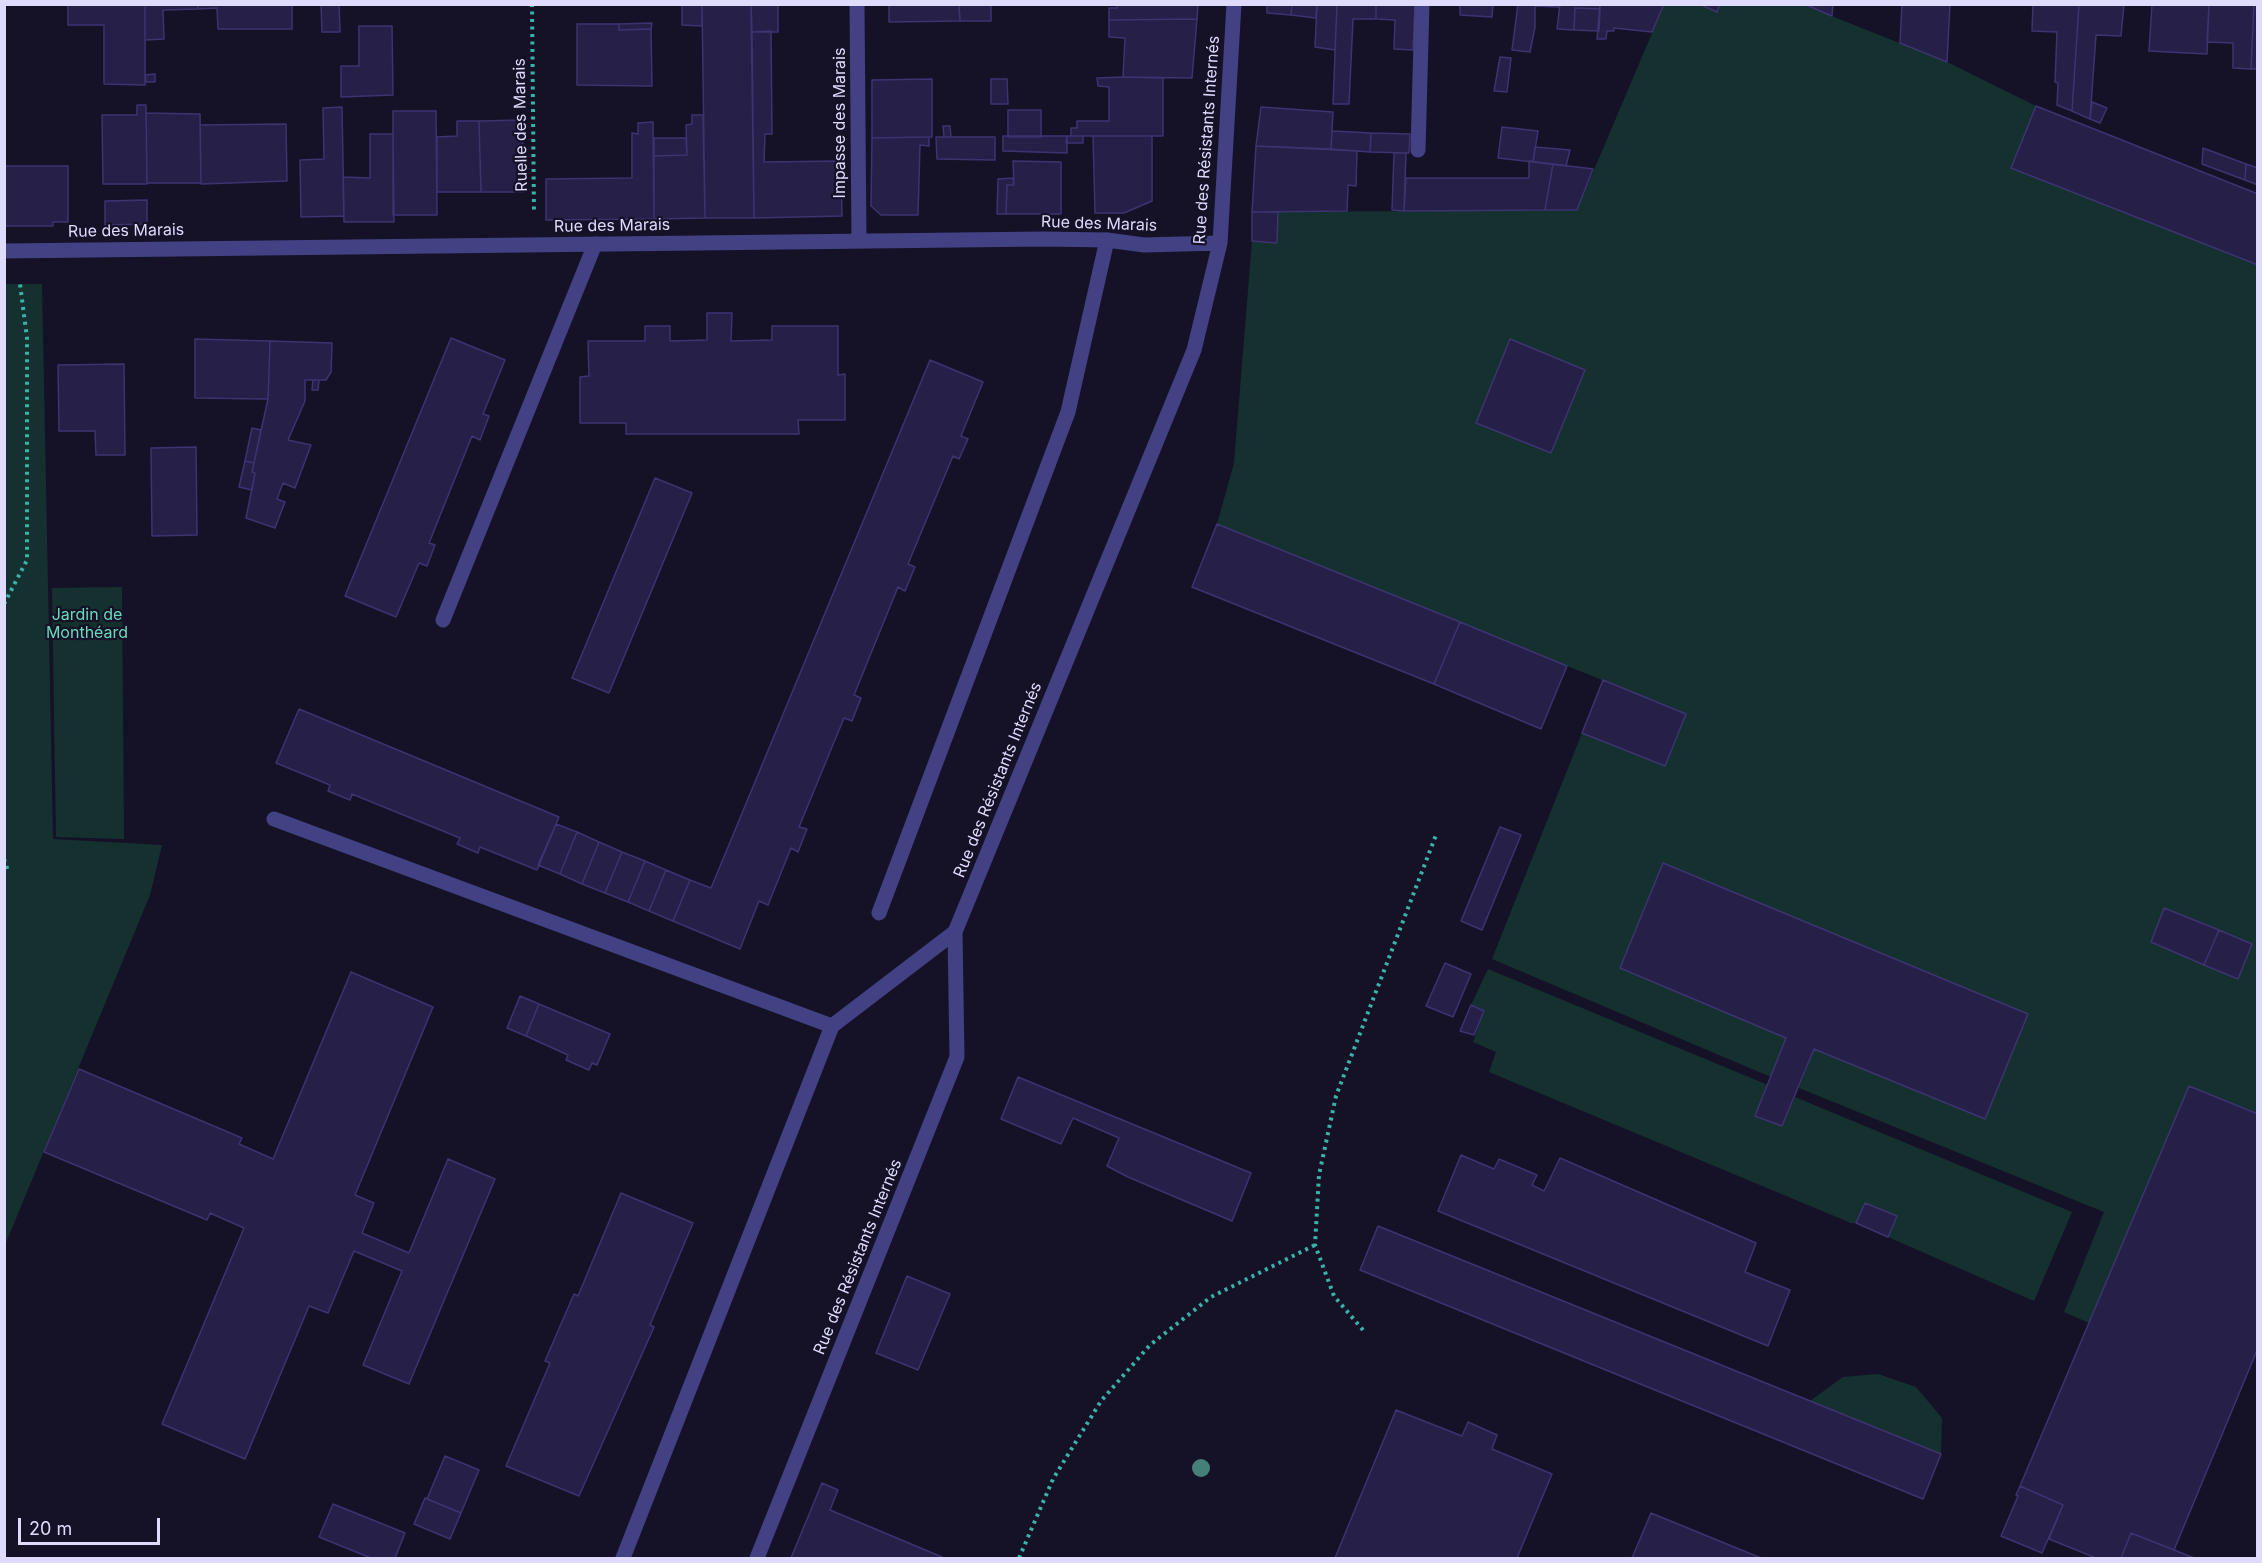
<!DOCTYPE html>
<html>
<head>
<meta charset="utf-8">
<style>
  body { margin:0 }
  #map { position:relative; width:2262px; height:1563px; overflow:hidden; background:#151228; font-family:Inter,sans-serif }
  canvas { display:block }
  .frame { position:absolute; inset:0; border:6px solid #dedbfc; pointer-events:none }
  .scale { position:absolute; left:18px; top:1518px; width:142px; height:27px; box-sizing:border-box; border:3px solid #dedbfc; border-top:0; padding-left:8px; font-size:18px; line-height:21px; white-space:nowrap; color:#dedbfc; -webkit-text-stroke:4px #151228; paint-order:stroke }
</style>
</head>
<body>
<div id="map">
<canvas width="2262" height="1563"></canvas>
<div class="frame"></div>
<div class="scale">20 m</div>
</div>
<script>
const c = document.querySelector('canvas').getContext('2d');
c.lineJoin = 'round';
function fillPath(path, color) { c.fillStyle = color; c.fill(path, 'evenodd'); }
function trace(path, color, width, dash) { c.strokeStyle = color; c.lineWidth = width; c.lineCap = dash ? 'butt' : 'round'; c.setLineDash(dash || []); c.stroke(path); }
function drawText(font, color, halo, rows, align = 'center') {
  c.font = font + ' Inter,sans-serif'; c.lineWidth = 4.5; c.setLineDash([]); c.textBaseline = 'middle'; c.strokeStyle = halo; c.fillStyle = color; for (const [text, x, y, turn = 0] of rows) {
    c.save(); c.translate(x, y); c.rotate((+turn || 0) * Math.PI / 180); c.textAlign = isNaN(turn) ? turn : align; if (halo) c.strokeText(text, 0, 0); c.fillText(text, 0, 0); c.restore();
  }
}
const green = new Path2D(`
  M 1664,5 L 1699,5 L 1717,12 L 1720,5 L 1804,5 L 1947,62 L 2036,106 L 2011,168 L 2257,265 L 2258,1113 L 2189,1086 L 2089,1323 L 2064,1312 L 2104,1212 L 1799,1088 L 1814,1049 L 1985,1119 L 2028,1014 L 1663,863 L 1620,968 L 1786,1038 L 1771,1077 L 1492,959 L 1582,733 L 1665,766 L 1686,714 L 1217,524 L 1234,463 L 1252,241 L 1277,243 L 1278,212 L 1577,210 ZM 2165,908 L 2252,944 L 2237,978 L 2151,942 Z
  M 4,284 L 42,284 L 53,839 L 162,845 L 150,895 L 5,1245 Z
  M 122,587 L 124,839 L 56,837 L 52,588 Z
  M 1488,969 L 1768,1085 L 1755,1116 L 1782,1126 L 1795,1097 L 2072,1212 L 2034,1301 L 1888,1237 L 1897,1216 L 1865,1203 L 1856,1223 L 1851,1223 L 1489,1072 L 1496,1052 L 1473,1042 L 1484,1011 L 1471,1005 Z
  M 1878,1374 L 1916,1387 L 1942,1418 L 1941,1454 L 1810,1401 L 1843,1377 Z`);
const building = new Path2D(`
  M 68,4 L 145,4 L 145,85 L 104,84 L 104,25 L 68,25 Z
  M 145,4 L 198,4 L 198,9 L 163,10 L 164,39 L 145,40 Z
  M 198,4 L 292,4 L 292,29 L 218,29 L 217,8 L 198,9 Z
  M 321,4 L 339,4 L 340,32 L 322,32 Z
  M 682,4 L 702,4 L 702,26 L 682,25 Z
  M 702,4 L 751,4 L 754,218 L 705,218 Z
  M 751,4 L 778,4 L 778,32 L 752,32 Z
  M 889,4 L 959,4 L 960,21 L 889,22 Z
  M 991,4 L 991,21 L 960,21 L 959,5 Z
  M 1117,4 L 1198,4 L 1197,19 L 1109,20 L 1109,8 L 1117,8 Z
  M 1267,4 L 1292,4 L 1291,15 L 1267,13 Z
  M 1292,4 L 1317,4 L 1316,18 L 1291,15 Z
  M 1317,4 L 1337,4 L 1335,50 L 1315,47 Z
  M 1337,4 L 1376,4 L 1376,19 L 1353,19 L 1349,104 L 1333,104 Z
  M 1376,4 L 1415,4 L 1413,50 L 1394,49 L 1395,20 L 1376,19 Z
  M 1460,4 L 1493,4 L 1492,17 L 1460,15 Z
  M 1518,4 L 1560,4 L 1559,7 L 1535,6 L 1535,27 L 1530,52 L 1512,50 Z
  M 1560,4 L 1600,4 L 1600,9 L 1575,8 L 1574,30 L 1557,29 Z
  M 1600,4 L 1664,4 L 1652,32 L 1614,28 L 1614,31 L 1607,31 L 1606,39 L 1597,39 Z
  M 1699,4 L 1720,4 L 1717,12 Z
  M 1804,4 L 1833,4 L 1832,16 Z
  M 1902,4 L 1950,4 L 1947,62 L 1900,43 Z
  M 2033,4 L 2079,4 L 2072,111 L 2057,105 L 2058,83 L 2055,82 L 2057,32 L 2032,31 Z
  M 2079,4 L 2124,4 L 2121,36 L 2096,35 L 2090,119 L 2072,111 Z
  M 2152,4 L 2209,4 L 2207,54 L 2149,51 Z
  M 2209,4 L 2254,4 L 2251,69 L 2233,68 L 2233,43 L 2207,42 Z
  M 2254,4 L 2258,4 L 2258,69 L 2251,69 Z
  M 1575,8 L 1600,9 L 1599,31 L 1574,30 Z
  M 1197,19 L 1192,78 L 1123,77 L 1125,38 L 1109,37 L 1109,20 Z
  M 652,23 L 651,29 L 619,30 L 619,24 Z
  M 577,24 L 619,24 L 619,30 L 651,29 L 652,86 L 577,85 Z
  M 359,26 L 392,26 L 393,95 L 341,97 L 341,66 L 359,66 Z
  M 771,31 L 772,134 L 765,134 L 764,162 L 841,161 L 842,216 L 754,218 L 752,32 Z
  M 1500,57 L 1511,58 L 1507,92 L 1494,91 Z
  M 155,74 L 155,82 L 146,82 L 145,75 Z
  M 1123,77 L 1163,78 L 1163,136 L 1071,136 L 1071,128 L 1077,128 L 1077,121 L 1109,121 L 1109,87 L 1098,86 L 1097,78 Z
  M 932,79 L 932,137 L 872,138 L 872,80 Z
  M 991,79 L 1007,79 L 1008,104 L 991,104 Z
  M 2092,102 L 2107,108 L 2100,123 L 2090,119 Z
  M 137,105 L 146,105 L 147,184 L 103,184 L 102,115 L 137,115 Z
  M 2036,106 L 2258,194 L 2258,265 L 2011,168 Z
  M 342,107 L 344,216 L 301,217 L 300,160 L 324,159 L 323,108 Z
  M 1261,107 L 1333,112 L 1331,149 L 1256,146 Z
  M 1008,110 L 1041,110 L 1041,137 L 1008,137 Z
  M 393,111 L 436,111 L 437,215 L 393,215 Z
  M 146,113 L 200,114 L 201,183 L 147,183 Z
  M 692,115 L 703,115 L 705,218 L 654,219 L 654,156 L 687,155 L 686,125 L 692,124 Z
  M 522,120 L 524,192 L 481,192 L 479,121 Z
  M 457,121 L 479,121 L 481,192 L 437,192 L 437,137 L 457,136 Z
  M 653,122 L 654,219 L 546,220 L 546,179 L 632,178 L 632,133 L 638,134 L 638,123 Z
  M 286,124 L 287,181 L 201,184 L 200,125 Z
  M 943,126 L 950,126 L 951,137 L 944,137 Z
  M 1502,127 L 1538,131 L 1533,162 L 1498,158 Z
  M 1332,131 L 1371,133 L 1370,152 L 1331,149 Z
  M 1371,133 L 1410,134 L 1409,153 L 1370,152 Z
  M 370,134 L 393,134 L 394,222 L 344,222 L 343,177 L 370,178 Z
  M 1003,136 L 1067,136 L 1067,153 L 1003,151 Z
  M 1067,136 L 1083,136 L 1083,143 L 1066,143 Z
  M 1093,136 L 1152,136 L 1152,201 L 1124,213 L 1095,213 Z
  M 929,137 L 929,146 L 920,145 L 918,215 L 881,215 L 871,206 L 872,138 Z
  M 936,137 L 995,137 L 995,160 L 937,159 Z
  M 654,138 L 686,138 L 687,155 L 654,156 Z
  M 1256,146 L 1357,151 L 1356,186 L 1348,185 L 1347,211 L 1252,212 Z
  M 1535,147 L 1570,150 L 1566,166 L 1533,162 Z
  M 2203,148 L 2246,164 L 2245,180 L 2202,164 Z
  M 1394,153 L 1406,153 L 1404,211 L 1392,210 Z
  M 1013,161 L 1061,162 L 1061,214 L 1006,214 L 1007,185 L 1014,185 Z
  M 1529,161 L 1553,164 L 1545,210 L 1404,211 L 1406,178 L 1529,178 Z
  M 1553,164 L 1593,169 L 1577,210 L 1545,210 Z
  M 2246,164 L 2258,168 L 2258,185 L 2245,180 Z
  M 4,166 L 68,166 L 68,222 L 53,222 L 53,226 L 4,226 Z
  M 1013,178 L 1014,185 L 1007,185 L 1006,214 L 997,214 L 998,179 Z
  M 147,200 L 147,224 L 105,225 L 105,201 Z
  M 1252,212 L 1278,212 L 1277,243 L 1252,241 Z
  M 707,313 L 732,313 L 731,341 L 772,340 L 772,326 L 838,326 L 838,375 L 845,374 L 845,420 L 798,420 L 799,434 L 626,434 L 626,423 L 580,423 L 580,377 L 589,376 L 588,341 L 645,341 L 645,326 L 670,326 L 670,341 L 707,340 Z
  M 451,338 L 505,360 L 483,414 L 489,416 L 480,440 L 472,436 L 429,543 L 435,545 L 427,566 L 419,563 L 396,617 L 345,596 Z
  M 195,339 L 270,341 L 268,399 L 195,398 Z
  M 1510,339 L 1585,370 L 1551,453 L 1476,423 Z
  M 270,341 L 332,343 L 331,372 L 326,380 L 305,380 L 305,401 L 288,440 L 311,445 L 295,488 L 283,483 L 277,499 L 285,502 L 275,528 L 246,518 L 255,473 L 252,472 L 268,399 Z
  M 930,360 L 983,382 L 961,436 L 968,439 L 959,459 L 953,456 L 908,564 L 915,567 L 905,591 L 898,587 L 854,695 L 861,698 L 852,721 L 844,718 L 799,827 L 807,829 L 798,852 L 791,848 L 768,905 L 759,901 L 740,949 L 673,921 L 690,880 L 711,888 Z
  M 124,364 L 125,455 L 96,455 L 95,431 L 59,431 L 58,365 Z
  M 313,380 L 319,380 L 318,390 L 312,390 Z
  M 252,428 L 261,430 L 254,463 L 245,461 Z
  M 196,447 L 197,535 L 152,536 L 151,448 Z
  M 245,461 L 254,463 L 252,472 L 255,473 L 252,490 L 239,487 Z
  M 655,478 L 692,493 L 609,693 L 572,678 Z
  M 1217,524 L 1460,622 L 1434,684 L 1192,587 Z
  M 1460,622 L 1567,666 L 1541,729 L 1434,684 Z
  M 1603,680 L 1686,714 L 1665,766 L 1582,733 Z
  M 299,709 L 559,817 L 537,870 L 480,847 L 478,853 L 457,844 L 460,838 L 352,794 L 350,800 L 328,791 L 330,785 L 276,763 Z
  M 556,824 L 577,832 L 560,874 L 538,865 Z
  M 1500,827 L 1521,835 L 1482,930 L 1461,921 Z
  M 577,832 L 599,842 L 582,884 L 560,874 Z
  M 599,842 L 622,852 L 605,893 L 582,884 Z
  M 622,852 L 645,861 L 628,902 L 605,893 Z
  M 645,861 L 666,870 L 649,911 L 628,902 Z
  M 1663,863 L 2028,1014 L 1985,1119 L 1814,1049 L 1782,1126 L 1755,1116 L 1786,1038 L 1620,968 Z
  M 666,870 L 690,880 L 673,921 L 649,911 Z
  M 2164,908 L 2219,930 L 2204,965 L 2151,942 Z
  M 2219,930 L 2252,944 L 2238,979 L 2204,965 Z
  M 1445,963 L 1471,974 L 1453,1017 L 1426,1006 Z
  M 351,972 L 433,1007 L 355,1195 L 374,1203 L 362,1233 L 409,1253 L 448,1159 L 495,1179 L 409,1384 L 363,1365 L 402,1271 L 354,1251 L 328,1313 L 309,1306 L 245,1459 L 162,1424 L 244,1228 L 210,1213 L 207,1220 L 44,1152 L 79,1069 L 242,1138 L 239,1144 L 273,1159 Z
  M 520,996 L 539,1004 L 526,1036 L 507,1028 Z
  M 539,1004 L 610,1034 L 597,1065 L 592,1063 L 589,1070 L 566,1060 L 568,1055 L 526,1036 Z
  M 1471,1005 L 1484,1011 L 1474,1035 L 1460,1031 Z
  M 1018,1077 L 1251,1173 L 1232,1221 L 1128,1177 L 1107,1166 L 1119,1138 L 1073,1118 L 1061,1144 L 1001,1119 Z
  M 2189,1086 L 2258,1114 L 2258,1348 L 2174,1550 L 2131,1533 L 2121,1558 L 2096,1558 L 2049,1539 L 2063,1505 L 2020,1486 Z
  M 1461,1155 L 1494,1169 L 1499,1159 L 1537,1175 L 1532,1185 L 1544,1191 L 1560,1158 L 1756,1243 L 1745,1272 L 1790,1290 L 1768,1346 L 1438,1211 Z
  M 621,1193 L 693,1223 L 650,1325 L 654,1327 L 579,1496 L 506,1466 L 550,1363 L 545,1361 L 574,1294 L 578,1296 Z
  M 1865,1203 L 1897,1216 L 1888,1237 L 1856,1223 Z
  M 1378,1226 L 1941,1454 L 1923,1499 L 1360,1270 Z
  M 907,1276 L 950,1294 L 918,1370 L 876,1353 Z
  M 1396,1410 L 1462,1436 L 1468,1422 L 1497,1435 L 1492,1449 L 1552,1474 L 1517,1558 L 1335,1558 Z
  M 445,1456 L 479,1470 L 461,1513 L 427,1499 Z
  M 822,1483 L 838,1490 L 830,1510 L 942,1557 L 941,1558 L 791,1558 Z
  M 2020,1486 L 2063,1505 L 2042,1553 L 2001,1536 L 2018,1496 L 2016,1495 Z
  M 425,1498 L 461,1513 L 450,1539 L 414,1524 Z
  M 333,1504 L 405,1533 L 395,1558 L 371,1558 L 319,1537 Z
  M 1651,1513 L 1761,1558 L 1632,1558 Z
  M 2131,1533 L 2174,1550 L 2194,1558 L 2121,1558 Z`);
const path = new Path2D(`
  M 532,4 L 534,214
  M 4,604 L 27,560 L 27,338 L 20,284
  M 4,859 L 8,871
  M 1363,1330 L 1334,1296 L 1315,1245 L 1319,1175 L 1336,1096 L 1436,835
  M 1019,1558 L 1053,1479 L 1101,1401 L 1150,1345 L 1211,1297 L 1315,1245`);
const service = new Path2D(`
  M 1418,150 L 1422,4
  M 443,620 L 595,244
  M 274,819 L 832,1026
  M 879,913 L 1068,412 L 1107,240
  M 623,1558 L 832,1026 L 955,932`);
const minor = new Path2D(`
  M 857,4 L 859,241
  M 4,251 L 1044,239 L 1107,240 L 1144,245 L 1220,243
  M 757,1558 L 957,1057 L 955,932 L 1194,350 L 1220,243 L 1234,4`);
const trees = [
  [1201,1468]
];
const streetNames = [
  ["Impasse des Marais",840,123,-90],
  ["Ruelle des Marais",521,125,-91],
  ["Rue des Résistants Internés",1207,140,-86],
  ["Rue des Marais",1099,224,2],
  ["Rue des Marais",612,226,-1],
  ["Rue des Marais",126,231,-1],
  ["Rue des Résistants Internés",998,780,-68],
  ["Rue des Résistants Internés",858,1257,-68]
];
const parkNames = [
  ["Jardin de",87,615],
  ["Monthéard",87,633]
];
fillPath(green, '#15312f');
fillPath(building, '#261f47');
trace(building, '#3e3371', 1.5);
trace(path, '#39b2a8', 4, [3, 4.5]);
trace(service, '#414183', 15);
trace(minor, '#414183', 15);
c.fillStyle = '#447f78';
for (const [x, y] of trees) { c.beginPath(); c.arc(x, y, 9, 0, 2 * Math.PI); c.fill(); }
drawText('16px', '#dedbfc', '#151228', streetNames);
drawText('16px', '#6bd8ba', '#151228', parkNames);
</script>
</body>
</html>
